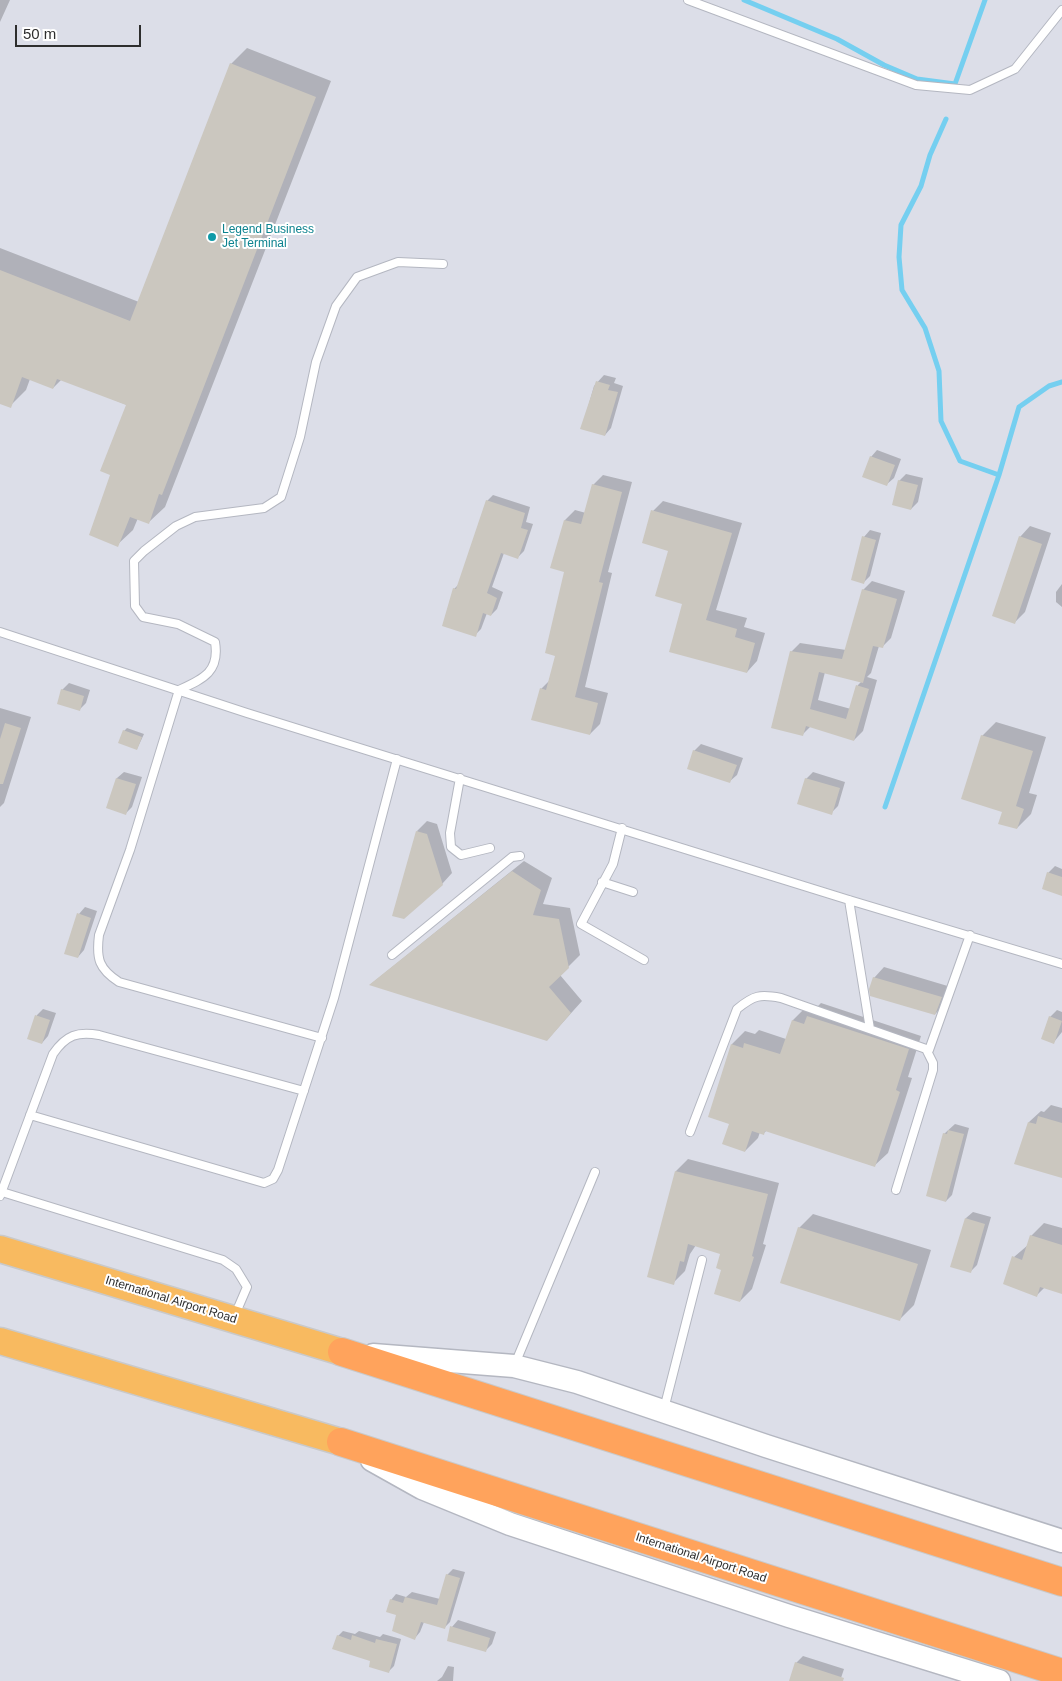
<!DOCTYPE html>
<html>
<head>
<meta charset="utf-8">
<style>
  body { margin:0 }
  #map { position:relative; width:1062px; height:1681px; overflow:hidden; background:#efe9e1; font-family:Arial,sans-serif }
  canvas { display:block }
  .scale { position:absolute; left:15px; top:25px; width:126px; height:22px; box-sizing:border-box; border:2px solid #2e2e2e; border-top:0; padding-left:6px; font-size:15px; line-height:18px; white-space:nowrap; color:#2e2e2e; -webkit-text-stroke:4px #fff; paint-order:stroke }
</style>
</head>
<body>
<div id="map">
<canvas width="1062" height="1681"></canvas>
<div class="scale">50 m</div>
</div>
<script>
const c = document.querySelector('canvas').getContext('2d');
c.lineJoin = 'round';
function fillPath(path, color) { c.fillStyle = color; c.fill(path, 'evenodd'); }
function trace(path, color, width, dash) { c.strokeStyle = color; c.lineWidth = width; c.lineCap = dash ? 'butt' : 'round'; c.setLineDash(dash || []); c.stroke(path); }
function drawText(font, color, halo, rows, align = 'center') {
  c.font = font + ' Arial,sans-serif'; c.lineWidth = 4; c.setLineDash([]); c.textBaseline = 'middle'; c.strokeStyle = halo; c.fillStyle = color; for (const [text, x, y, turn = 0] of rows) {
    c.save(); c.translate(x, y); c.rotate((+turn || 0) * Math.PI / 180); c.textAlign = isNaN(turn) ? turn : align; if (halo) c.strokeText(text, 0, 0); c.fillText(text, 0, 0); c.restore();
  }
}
const airport = new Path2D(`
  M 0,0 L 1062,0 L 1062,1681 L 0,1681 Z`);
const shadow = new Path2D(`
  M 0,0 L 10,0 L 0,22 Z
  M 247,48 L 331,81 L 165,507 L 149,522 L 138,518 L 133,530 L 117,545 L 112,475 L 127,405 L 62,379 L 53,388 L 30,379 L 26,390 L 10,406 L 0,402 L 0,248 L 139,302 L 231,64 Z
  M 604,375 L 616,378 L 614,383 L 623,386 L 611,428 L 605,435 L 582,428 L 594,386 Z
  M 877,450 L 901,459 L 894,478 L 887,484 L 871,457 Z
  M 906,474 L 923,478 L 918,502 L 911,509 L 899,481 Z
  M 603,475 L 632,482 L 608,572 L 612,573 L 585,687 L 608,693 L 600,724 L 590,734 L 541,689 L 550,680 L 556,655 L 566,571 L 565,520 L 575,510 L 586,513 L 593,485 Z
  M 493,495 L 530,507 L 526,522 L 533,524 L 524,551 L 518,557 L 504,553 L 492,587 L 503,592 L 497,609 L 491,615 L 487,613 L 481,629 L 475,635 L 454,589 L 459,584 L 487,501 Z
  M 663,501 L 742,523 L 716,610 L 747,618 L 744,627 L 765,633 L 757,661 L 747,672 L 683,603 L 670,550 L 653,511 Z
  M 1030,526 L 1051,533 L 1025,612 L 1015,622 L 1020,537 Z
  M 870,530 L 881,533 L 870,576 L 864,582 L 864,537 Z
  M 872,581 L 905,591 L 891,638 L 882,647 L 879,646 L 871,673 L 867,677 L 877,680 L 863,731 L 854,740 L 811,726 L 803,734 L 791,652 L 800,643 L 846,650 L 863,590 ZM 825,672 L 862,681 L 858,685 L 851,709 L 818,700 Z
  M 1062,584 L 1062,607 L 1056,602 L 1056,592 Z
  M 69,683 L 90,690 L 86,703 L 79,710 L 62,690 Z
  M 0,708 L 31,717 L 4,803 L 0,807 Z
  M 996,722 L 1046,737 L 1029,793 L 1037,795 L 1031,814 L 1017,828 L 1003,811 L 982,736 Z
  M 127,728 L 144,734 L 137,749 L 124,731 Z
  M 701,744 L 743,758 L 737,775 L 730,781 L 694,751 Z
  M 124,772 L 142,777 L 132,807 L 126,813 L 108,808 L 117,778 Z
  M 813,772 L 845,782 L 838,806 L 831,813 L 806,779 Z
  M 427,821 L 437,824 L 452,873 L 442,884 L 417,831 Z
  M 524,861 L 552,878 L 543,904 L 570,908 L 580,955 L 560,975 L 582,1001 L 547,1040 L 371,984 Z
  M 1055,866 L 1062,869 L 1062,895 L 1048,873 Z
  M 85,907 L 97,911 L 84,950 L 78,957 L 79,914 Z
  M 884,967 L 951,987 L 945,1004 L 935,1014 L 874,978 Z
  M 821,1003 L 921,1036 L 908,1077 L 912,1078 L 888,1153 L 874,1166 L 767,1130 L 764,1133 L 760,1132 L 758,1138 L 745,1151 L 730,1123 L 732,1044 L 745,1031 L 755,1034 L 759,1030 L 786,1039 L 793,1020 L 806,1007 L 814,1010 Z
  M 43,1009 L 56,1013 L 48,1036 L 42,1043 L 29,1038 L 37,1015 Z
  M 1057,1010 L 1062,1012 L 1062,1032 L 1054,1042 L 1050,1017 Z
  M 1051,1105 L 1062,1108 L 1062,1176 L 1016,1163 L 1029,1122 L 1041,1111 L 1044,1112 Z
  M 955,1124 L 969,1128 L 952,1195 L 946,1201 L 944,1134 Z
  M 688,1159 L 779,1183 L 763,1244 L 766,1245 L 752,1289 L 740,1301 L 723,1269 L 722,1253 L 696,1245 L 690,1254 L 685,1271 L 673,1283 L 676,1171 Z
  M 973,1212 L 991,1217 L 977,1265 L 971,1271 L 966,1218 Z
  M 813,1214 L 931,1250 L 914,1305 L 900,1319 L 799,1228 Z
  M 1044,1223 L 1062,1228 L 1062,1293 L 1045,1287 L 1036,1296 L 1014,1257 L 1028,1245 L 1031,1236 Z
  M 453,1569 L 465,1572 L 450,1622 L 444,1628 L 424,1622 L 420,1632 L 415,1638 L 397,1614 L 391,1600 L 396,1594 L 406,1597 L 412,1592 L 440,1599 L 447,1575 Z
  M 458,1620 L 496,1632 L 492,1644 L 485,1651 L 452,1627 Z
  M 343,1631 L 355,1634 L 359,1631 L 380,1637 L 383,1634 L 401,1639 L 394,1666 L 389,1671 L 372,1660 L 338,1636 Z
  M 803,1656 L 844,1669 L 840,1681 L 790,1681 L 796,1663 Z
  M 448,1666 L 454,1667 L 453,1681 L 437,1681 L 442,1677 Z`);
const stream = new Path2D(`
  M 744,0 L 837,39 L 884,65 L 917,79 L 955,84 L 985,0
  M 946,119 L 930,155 L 921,186 L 901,225 L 899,257 L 902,290 L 925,328 L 939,371 L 941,421 L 960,461 L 999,475
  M 885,807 L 999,475 L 1019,407 L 1049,386 L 1062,382`);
const building = new Path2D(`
  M 230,63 L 316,97 L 162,495 L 159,494 L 149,524 L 130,517 L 118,547 L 89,535 L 110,475 L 100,471 L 126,405 L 57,379 L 53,389 L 22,377 L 11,408 L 0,404 L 0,270 L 130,321 Z
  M 596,381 L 610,385 L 608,390 L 618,392 L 605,436 L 580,429 Z
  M 870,456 L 895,465 L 887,486 L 862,477 Z
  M 898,480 L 918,485 L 911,510 L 892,505 Z
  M 592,484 L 622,492 L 599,582 L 603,583 L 575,697 L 598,703 L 590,735 L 531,720 L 540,688 L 546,690 L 555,656 L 545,653 L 564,572 L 550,568 L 564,520 L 581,524 Z
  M 486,500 L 525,513 L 521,528 L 528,530 L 518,559 L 501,553 L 487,593 L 497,598 L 491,616 L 483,613 L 476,637 L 442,626 L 453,588 L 456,589 Z
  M 651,510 L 732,533 L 706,620 L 737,629 L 735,637 L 755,643 L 747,673 L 669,652 L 682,604 L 655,596 L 668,551 L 642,543 Z
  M 862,536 L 876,540 L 864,584 L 851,580 Z
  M 1019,536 L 1042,544 L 1015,624 L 992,616 Z
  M 862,589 L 897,599 L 883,648 L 873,646 L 863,683 L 819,672 L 810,709 L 846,719 L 856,685 L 869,689 L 854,741 L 806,726 L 803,736 L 771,728 L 790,651 L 842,659 Z
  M 61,689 L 84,696 L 80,711 L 57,704 Z
  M 5,723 L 21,728 L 3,784 L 0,784 L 0,739 Z
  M 123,730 L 142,737 L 137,750 L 118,743 Z
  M 981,735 L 1033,751 L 1016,806 L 1024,809 L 1017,829 L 998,824 L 1002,812 L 961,799 Z
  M 693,750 L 737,765 L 730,783 L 687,769 Z
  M 116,778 L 136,784 L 126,815 L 106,808 Z
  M 805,778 L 840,788 L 832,815 L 797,804 Z
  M 416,831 L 427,834 L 443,885 L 404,919 L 392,916 Z
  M 512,871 L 541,890 L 533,915 L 559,919 L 569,968 L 549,987 L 571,1013 L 547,1041 L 369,985 Z
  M 1047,872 L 1062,877 L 1062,896 L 1042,889 Z
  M 77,913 L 91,918 L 78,958 L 64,954 Z
  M 873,977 L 942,997 L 935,1015 L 870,996 L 869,989 Z
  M 35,1015 L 50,1020 L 42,1044 L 27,1039 Z
  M 807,1016 L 909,1049 L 896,1090 L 900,1092 L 875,1167 L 765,1131 L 764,1135 L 752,1131 L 745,1152 L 722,1144 L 729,1124 L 708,1117 L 731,1044 L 743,1048 L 744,1043 L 780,1054 L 792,1020 L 804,1024 Z
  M 1049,1016 L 1062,1021 L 1054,1044 L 1041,1039 Z
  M 1038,1116 L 1062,1123 L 1062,1178 L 1014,1164 L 1028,1122 L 1036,1124 Z
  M 948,1130 L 964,1134 L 946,1202 L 926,1196 L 943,1133 L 947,1134 Z
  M 675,1171 L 768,1194 L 752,1256 L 754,1257 L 740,1302 L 714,1294 L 721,1270 L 716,1268 L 720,1254 L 688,1244 L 684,1262 L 680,1261 L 674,1285 L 647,1277 Z
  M 965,1218 L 985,1224 L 971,1273 L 950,1267 Z
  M 798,1227 L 918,1264 L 900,1321 L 780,1283 Z
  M 1030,1235 L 1062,1245 L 1062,1294 L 1040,1287 L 1037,1297 L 1003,1284 L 1012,1256 L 1022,1260 Z
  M 446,1574 L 460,1578 L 445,1629 L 421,1622 L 415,1640 L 392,1631 L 396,1615 L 386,1612 L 390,1599 L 403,1603 L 405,1597 L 437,1605 Z
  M 450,1626 L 490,1638 L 486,1652 L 447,1641 Z
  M 337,1635 L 351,1640 L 352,1635 L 375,1643 L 376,1639 L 397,1644 L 389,1673 L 369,1667 L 370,1661 L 332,1649 Z
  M 795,1662 L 844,1678 L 843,1681 L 789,1681 Z`);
const service = new Path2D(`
  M 688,0 L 916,85 L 970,90 L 1015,69 L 1062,10
  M 0,632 L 247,713 L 849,900 L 1062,964
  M 460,778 L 450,833 L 451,847 L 461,855 L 490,848
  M 622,828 L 613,864 L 581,924 L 644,960
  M 602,882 L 633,892
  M 849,900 L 870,1029
  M 392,955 L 512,857 L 520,856
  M 322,1038 L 119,982 C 99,969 96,959 99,935 L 130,850 L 179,690 C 203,679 220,672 215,642 L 178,624 L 143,617 L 135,606 L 134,561 L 144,551 L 176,526 L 195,517 L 264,508 L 281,497 L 300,437 L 316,362 L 336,306 L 357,277 L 398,262 L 443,264
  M 929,1050 L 970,935
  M 30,1115 L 264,1183 L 273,1179 L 278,1170 L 334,998 L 397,759
  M 690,1132 L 737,1009 C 754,995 760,994 781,998 L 929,1050 L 927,1051 L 933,1063 L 933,1070 L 896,1190
  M 2,1192 L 223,1260 L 236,1269 L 247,1287 L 235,1315
  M 0,1196 L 53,1054 C 66,1035 78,1031 99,1035 L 304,1091
  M 515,1364 L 595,1172
  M 664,1409 L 702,1260`);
const secondary = new Path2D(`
  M 373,1355 L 514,1366 L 577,1382 L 766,1446 L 1062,1541
  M 372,1460 L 422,1488 L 510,1524 L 789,1616 L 999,1681`);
const trunk = new Path2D(`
  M 0,1249 L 342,1352
  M 0,1341 L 341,1442`);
const motorway = new Path2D(`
  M 342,1352 L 1062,1582
  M 341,1442 L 1062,1673`);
const markers = [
  [212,237,5,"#0f9aa8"]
];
const cultureNames = [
  ["Legend Business",222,230],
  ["Jet Terminal",222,244]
];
const streetNames = [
  ["International Airport Road",171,1300,17],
  ["International Airport Road",701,1558,18]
];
fillPath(airport, '#dcdee8');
fillPath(shadow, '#0003');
trace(stream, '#75cff0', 5);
fillPath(building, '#cbc7bf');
trace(service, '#b4b7c1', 10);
trace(secondary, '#b4b7c1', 25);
trace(trunk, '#c9c9c9', 29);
trace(motorway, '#c9c9c9', 30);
trace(service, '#fff', 8);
trace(secondary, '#fff', 22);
trace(trunk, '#f8ba60', 26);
trace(motorway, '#ffa35c', 28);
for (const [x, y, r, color] of markers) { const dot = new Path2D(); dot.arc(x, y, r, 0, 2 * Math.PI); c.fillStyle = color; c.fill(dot); trace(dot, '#fff', 2); }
drawText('12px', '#0d838f', '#fff', cultureNames, 'left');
drawText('12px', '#2e2e2e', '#fff', streetNames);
</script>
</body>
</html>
